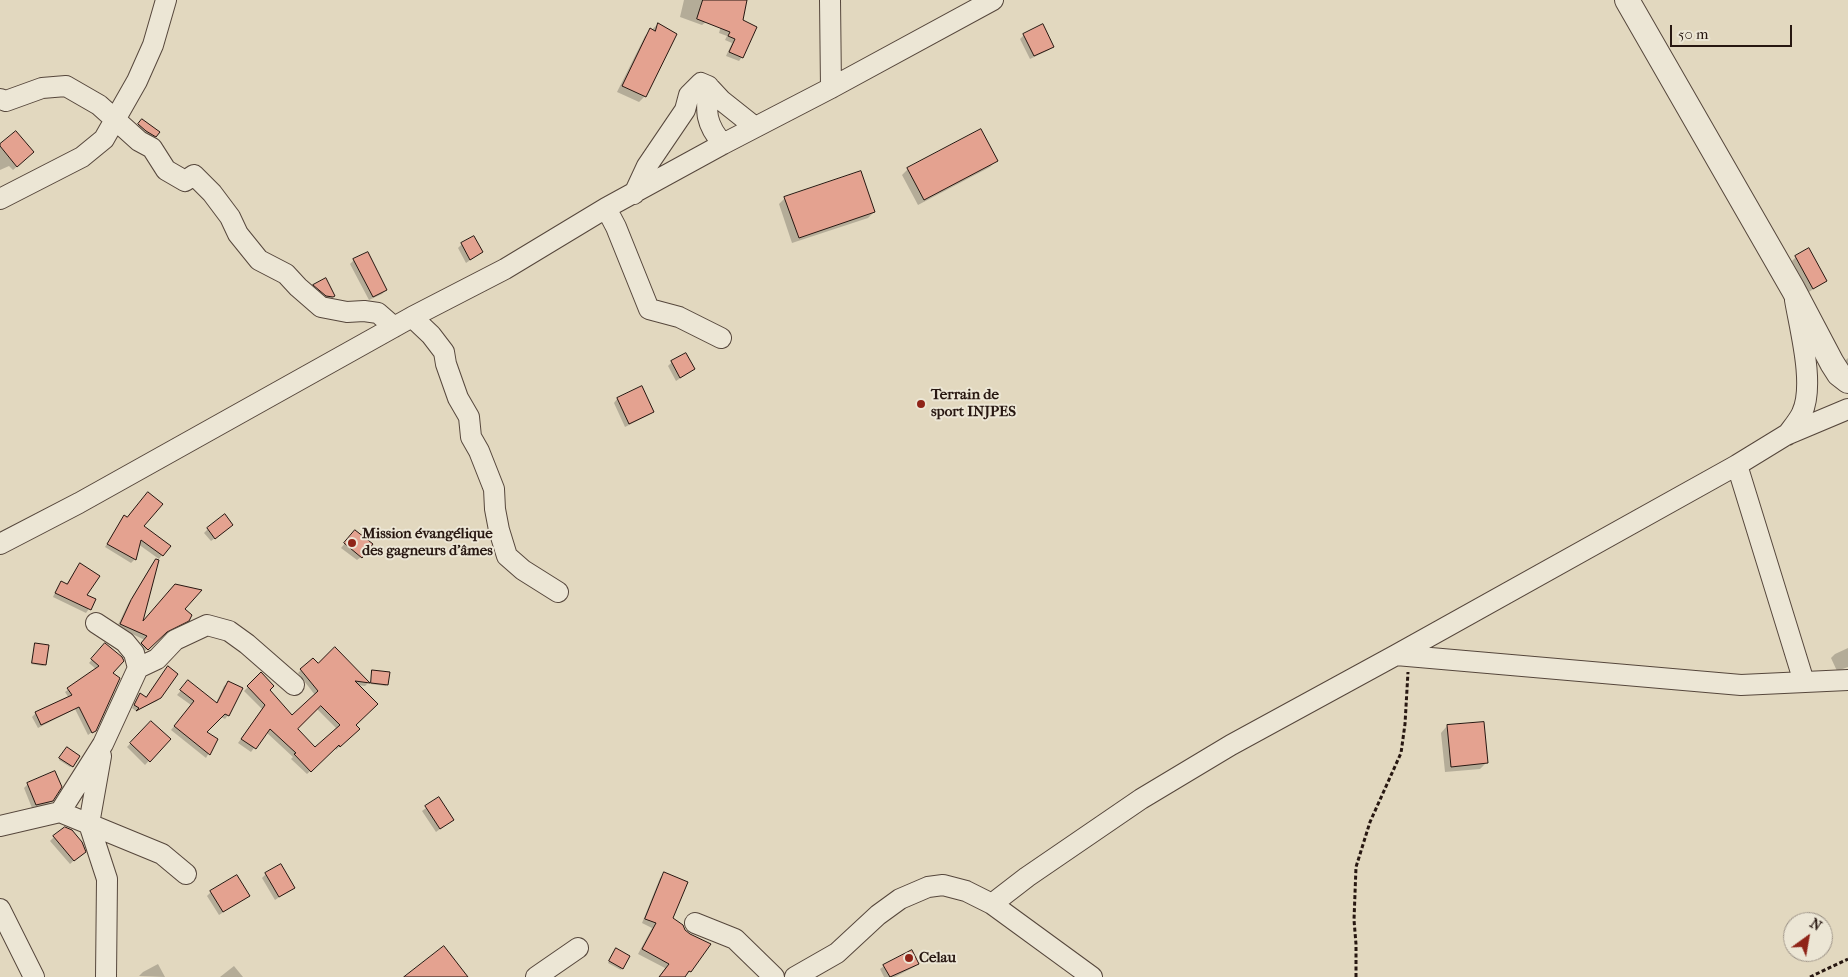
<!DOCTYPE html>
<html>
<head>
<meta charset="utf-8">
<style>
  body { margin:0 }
  #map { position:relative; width:1848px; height:977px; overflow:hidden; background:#e2d8bf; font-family:"IM FELL French Canon",serif }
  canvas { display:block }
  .north { position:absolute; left:1783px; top:912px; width:50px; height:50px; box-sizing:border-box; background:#ece6d5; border:1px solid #9d9387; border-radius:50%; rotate:32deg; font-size:14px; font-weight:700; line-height:20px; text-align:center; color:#271711 }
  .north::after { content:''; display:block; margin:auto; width:18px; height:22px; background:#8f2418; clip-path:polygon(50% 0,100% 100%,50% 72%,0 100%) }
  .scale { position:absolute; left:1670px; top:25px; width:122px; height:22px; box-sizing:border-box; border:2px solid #271711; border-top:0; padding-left:6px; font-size:15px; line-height:18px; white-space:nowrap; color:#271711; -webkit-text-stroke:4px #ece6d5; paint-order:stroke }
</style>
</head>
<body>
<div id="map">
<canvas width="1848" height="977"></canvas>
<div class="north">N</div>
<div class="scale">50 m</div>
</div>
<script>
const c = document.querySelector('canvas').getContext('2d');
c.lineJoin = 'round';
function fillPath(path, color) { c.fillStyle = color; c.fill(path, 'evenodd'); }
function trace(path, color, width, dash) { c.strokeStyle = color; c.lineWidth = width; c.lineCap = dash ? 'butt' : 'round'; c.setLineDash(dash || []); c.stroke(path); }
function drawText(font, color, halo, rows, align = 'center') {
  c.font = font + ' "IM FELL French Canon",serif'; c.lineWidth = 4; c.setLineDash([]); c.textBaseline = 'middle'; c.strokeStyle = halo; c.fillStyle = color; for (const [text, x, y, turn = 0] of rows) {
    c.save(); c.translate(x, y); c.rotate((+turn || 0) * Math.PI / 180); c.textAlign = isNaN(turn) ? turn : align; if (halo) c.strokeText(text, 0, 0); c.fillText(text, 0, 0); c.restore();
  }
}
const shadow = new Path2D(`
  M 684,0 L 709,0 L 706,22 L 702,25 L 680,17 Z
  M 727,4 L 742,57 L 739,61 L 726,56 L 732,43 L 725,40 L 727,36 L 719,33 Z
  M 658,24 L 645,96 L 639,102 L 617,92 L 645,36 Z
  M 1024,35 L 1053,46 L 1049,50 L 1030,59 L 1020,39 Z
  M 141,122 L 159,132 L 154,138 L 138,126 Z
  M 0,146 L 29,156 L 13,170 L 9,166 L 0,170 Z
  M 996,161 L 990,167 L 918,205 L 902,175 L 908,169 Z
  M 785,198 L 874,212 L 868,218 L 792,243 L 779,204 Z
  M 462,244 L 482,252 L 466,263 L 458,248 Z
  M 1796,257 L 1825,281 L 1809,292 L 1792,261 Z
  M 354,260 L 386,290 L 382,294 L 369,300 L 350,264 Z
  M 314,286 L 334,296 L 330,300 L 322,299 L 311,289 Z
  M 1848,358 L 1848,374 L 1840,365 Z
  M 672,362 L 694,369 L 676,381 L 668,366 Z
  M 641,388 L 653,411 L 649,415 L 625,427 L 614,403 L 617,399 Z
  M 124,516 L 143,526 L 169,546 L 159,559 L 138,544 L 134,560 L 131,563 L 105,547 Z
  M 208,529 L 228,529 L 211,541 L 204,533 Z
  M 352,535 L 361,557 L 357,560 L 341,548 Z
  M 153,563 L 141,625 L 162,634 L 144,652 L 139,646 L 145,640 L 117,627 L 128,604 Z
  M 77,568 L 85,595 L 95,600 L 86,613 L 53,597 L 58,586 L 62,583 L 66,585 Z
  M 35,645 L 45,665 L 43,666 L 31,664 Z
  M 102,648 L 112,674 L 95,730 L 88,735 L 75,709 L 38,728 L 32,717 L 36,713 L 69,698 L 65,692 L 96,669 L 89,663 Z
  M 1848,648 L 1848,667 L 1837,671 L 1831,658 L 1835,654 Z
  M 318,665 L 368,683 L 365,686 L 357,685 L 355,725 L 359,729 L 336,750 L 335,748 L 307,774 L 291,759 L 293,757 L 266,732 L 251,752 L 238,743 L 262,709 L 244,691 L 261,674 L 269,690 L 292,717 L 315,695 L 298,673 L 301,670 ZM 316,708 L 337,729 L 315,749 L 296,729 Z
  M 373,671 L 387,684 L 386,686 L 370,684 Z
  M 228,683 L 228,715 L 225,719 L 221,717 L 205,732 L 216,740 L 206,758 L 171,730 L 191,705 L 177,695 L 185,686 L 216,703 L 224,686 Z
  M 140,694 L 146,698 L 160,698 L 157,701 L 136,711 L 132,708 Z
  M 149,724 L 169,739 L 145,765 L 127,747 Z
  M 1447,726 L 1486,763 L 1480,769 L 1445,772 L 1441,733 Z
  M 65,750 L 72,766 L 70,767 L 59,760 Z
  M 28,784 L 52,800 L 48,804 L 32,808 L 24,788 Z
  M 438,799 L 452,820 L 436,832 L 422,811 Z
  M 54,837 L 80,855 L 70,864 L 50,841 Z
  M 266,874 L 293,888 L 275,900 L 262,878 Z
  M 665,874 L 672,918 L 690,971 L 683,977 L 659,977 L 665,968 L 638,954 L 652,928 L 642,923 L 660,878 Z
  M 211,892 L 248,896 L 219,915 L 207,896 Z
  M 614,951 L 622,968 L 621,970 L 608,963 Z
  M 158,964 L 165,977 L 139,976 L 143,972 Z
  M 917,964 L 914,967 L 895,977 L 884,977 L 880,969 L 884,966 Z
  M 234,966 L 243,977 L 220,977 Z`);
const building = new Path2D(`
  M 703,0 L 747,0 L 743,20 L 757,27 L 743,58 L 729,52 L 735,39 L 728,36 L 730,32 L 697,19 Z
  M 658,23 L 677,34 L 646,97 L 622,86 L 650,28 L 655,31 Z
  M 1043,24 L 1054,47 L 1034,56 L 1023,34 Z
  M 142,119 L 160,132 L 156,137 L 146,131 L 138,124 Z
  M 981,129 L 998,161 L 924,200 L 907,168 Z
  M 16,131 L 34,152 L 17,167 L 0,146 L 0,144 Z
  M 861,171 L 875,212 L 799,238 L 784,197 Z
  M 474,236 L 483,252 L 470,260 L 461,243 Z
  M 1809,248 L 1827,281 L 1813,289 L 1795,256 Z
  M 368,252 L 387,290 L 373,297 L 353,259 Z
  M 326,278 L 335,296 L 333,297 L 326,296 L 313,285 Z
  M 686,353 L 695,369 L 680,378 L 671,361 Z
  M 642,386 L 654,412 L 629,424 L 617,398 Z
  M 148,492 L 163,504 L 144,526 L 171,546 L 163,556 L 141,540 L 136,560 L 107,544 L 124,515 L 127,517 Z
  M 225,514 L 233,525 L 215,539 L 207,528 Z
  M 355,530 L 373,544 L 362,558 L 344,543 Z
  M 156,559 L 159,560 L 143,621 L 175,584 L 202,590 L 185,609 L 192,615 L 189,621 L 167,632 L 148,650 L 141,643 L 147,636 L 120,624 L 131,600 Z
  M 80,563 L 100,576 L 87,595 L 96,599 L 91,610 L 55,593 L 61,581 L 67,584 Z
  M 35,643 L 49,645 L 46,665 L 32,663 Z
  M 105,643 L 122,657 L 124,661 L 113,673 L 120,678 L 96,731 L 92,733 L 79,707 L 41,725 L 35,712 L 72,695 L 67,688 L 99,666 L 91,659 Z
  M 335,647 L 370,683 L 355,681 L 378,704 L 356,725 L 360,729 L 340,747 L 339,745 L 311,772 L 294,754 L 296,753 L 270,729 L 256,749 L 241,739 L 265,705 L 247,686 L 261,672 L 274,686 L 270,690 L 292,715 L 318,691 L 300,669 L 313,658 L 318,663 ZM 321,706 L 340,725 L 315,747 L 298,729 Z
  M 168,666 L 178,674 L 161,698 L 136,711 L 139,708 L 134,705 L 140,693 L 146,697 Z
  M 372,670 L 390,672 L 388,685 L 371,683 Z
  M 188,680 L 217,703 L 228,681 L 243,688 L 229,716 L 225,714 L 207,732 L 218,739 L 210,755 L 174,726 L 194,701 L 180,690 Z
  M 151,721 L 171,739 L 150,762 L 130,743 Z
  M 1484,722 L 1488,763 L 1451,767 L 1447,725 Z
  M 67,747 L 80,756 L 73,767 L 59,758 Z
  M 55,771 L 62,787 L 53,801 L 36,805 L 27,783 Z
  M 439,797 L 454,820 L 440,829 L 425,806 Z
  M 65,827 L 72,830 L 82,842 L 86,852 L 74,861 L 53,836 Z
  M 281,864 L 295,888 L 279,897 L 265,873 Z
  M 664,872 L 688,882 L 673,918 L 683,925 L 685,930 L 690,934 L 711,944 L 691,972 L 689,971 L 685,977 L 659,977 L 669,964 L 642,949 L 656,923 L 645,919 Z
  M 237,875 L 250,896 L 223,912 L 210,891 Z
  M 444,946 L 468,977 L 404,977 Z
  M 616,948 L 630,956 L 623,969 L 609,961 Z
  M 912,950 L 919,964 L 890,977 L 883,965 Z`);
const path = new Path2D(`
  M 1356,977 L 1356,944 L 1354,920 L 1356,867 L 1370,822 L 1401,753 L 1405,724 L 1408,672
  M 1810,977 L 1848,959`);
const minor = new Path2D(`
  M 830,0 L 831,88
  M 708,86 L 721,100 L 755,127
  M 0,99 L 6,101 L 42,88 L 66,86 L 99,105 L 139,141 L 152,148 L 166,170 L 185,181 L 194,175 L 212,193 L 230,217 L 238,234 L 259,260 L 286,274 L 298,287 L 321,307 L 347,312 L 364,311 L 378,313 L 394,327
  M 634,194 L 647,166 L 685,110 L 689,95 L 701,83 L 708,86 C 706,112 705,124 723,144
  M 0,199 L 82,157 L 104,139 L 137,81 L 153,45 L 166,0
  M 606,208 L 616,227 L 649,309 L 679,317 L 721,338
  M 412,317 L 431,335 L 444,352 L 446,364 L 458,398 L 469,417 L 471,437 L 479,451 L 494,489 L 495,509 L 499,530 L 507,556 L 523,570 L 558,592
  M 1787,435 C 1792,428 1799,420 1802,413 C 1815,385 1800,330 1795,300
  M 1737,465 L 1804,682
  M 0,544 L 79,503 L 412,317 L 505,269 L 606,208 L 723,144 L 831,88 L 993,0
  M 1396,655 L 1741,685 L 1848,680
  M 138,668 L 157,659 L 175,640 L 207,625 L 229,631 L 247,644 L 294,685
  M 101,756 L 89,824 L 107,879 L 106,977
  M 60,812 L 162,854 L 186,874
  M 0,826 L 60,812 L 103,744 L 138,668 L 134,653 L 125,642 L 96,623
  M 992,904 L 1027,877 L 1141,799 L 1231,745 L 1396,655 L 1737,465 L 1786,435 L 1848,409
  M 0,909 L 34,977
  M 695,923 L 735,939 L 774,977
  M 536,977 L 578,948
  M 795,977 L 837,953 L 878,915 L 900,899 L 928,887 L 943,885 L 966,891 L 992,904 L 1092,977`);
const tertiary = new Path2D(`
  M 1627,0 L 1793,289 L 1832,363 L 1839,374 L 1848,381`);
const markers = [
  [921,404,5,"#8f2418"],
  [352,543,5,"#8f2418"],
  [909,958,5,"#8f2418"]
];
const poiNames = [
  ["Terrain de",931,395],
  ["sport INJPES",931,412],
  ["Mission évangélique",362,534],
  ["des gagneurs d'âmes",362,551],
  ["Celau",919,958]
];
fillPath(shadow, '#0003');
fillPath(building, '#e4a290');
trace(building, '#271711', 1);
trace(minor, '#56473c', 22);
trace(tertiary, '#56473c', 26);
trace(path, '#271711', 3, [4, 2.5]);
trace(minor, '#ece6d5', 20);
trace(tertiary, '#ece6d5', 24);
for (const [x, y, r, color] of markers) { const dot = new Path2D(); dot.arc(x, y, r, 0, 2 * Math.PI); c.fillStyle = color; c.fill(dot); trace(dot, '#ece6d5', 2); }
drawText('bold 15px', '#271711', '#ece6d5', poiNames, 'left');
</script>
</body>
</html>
